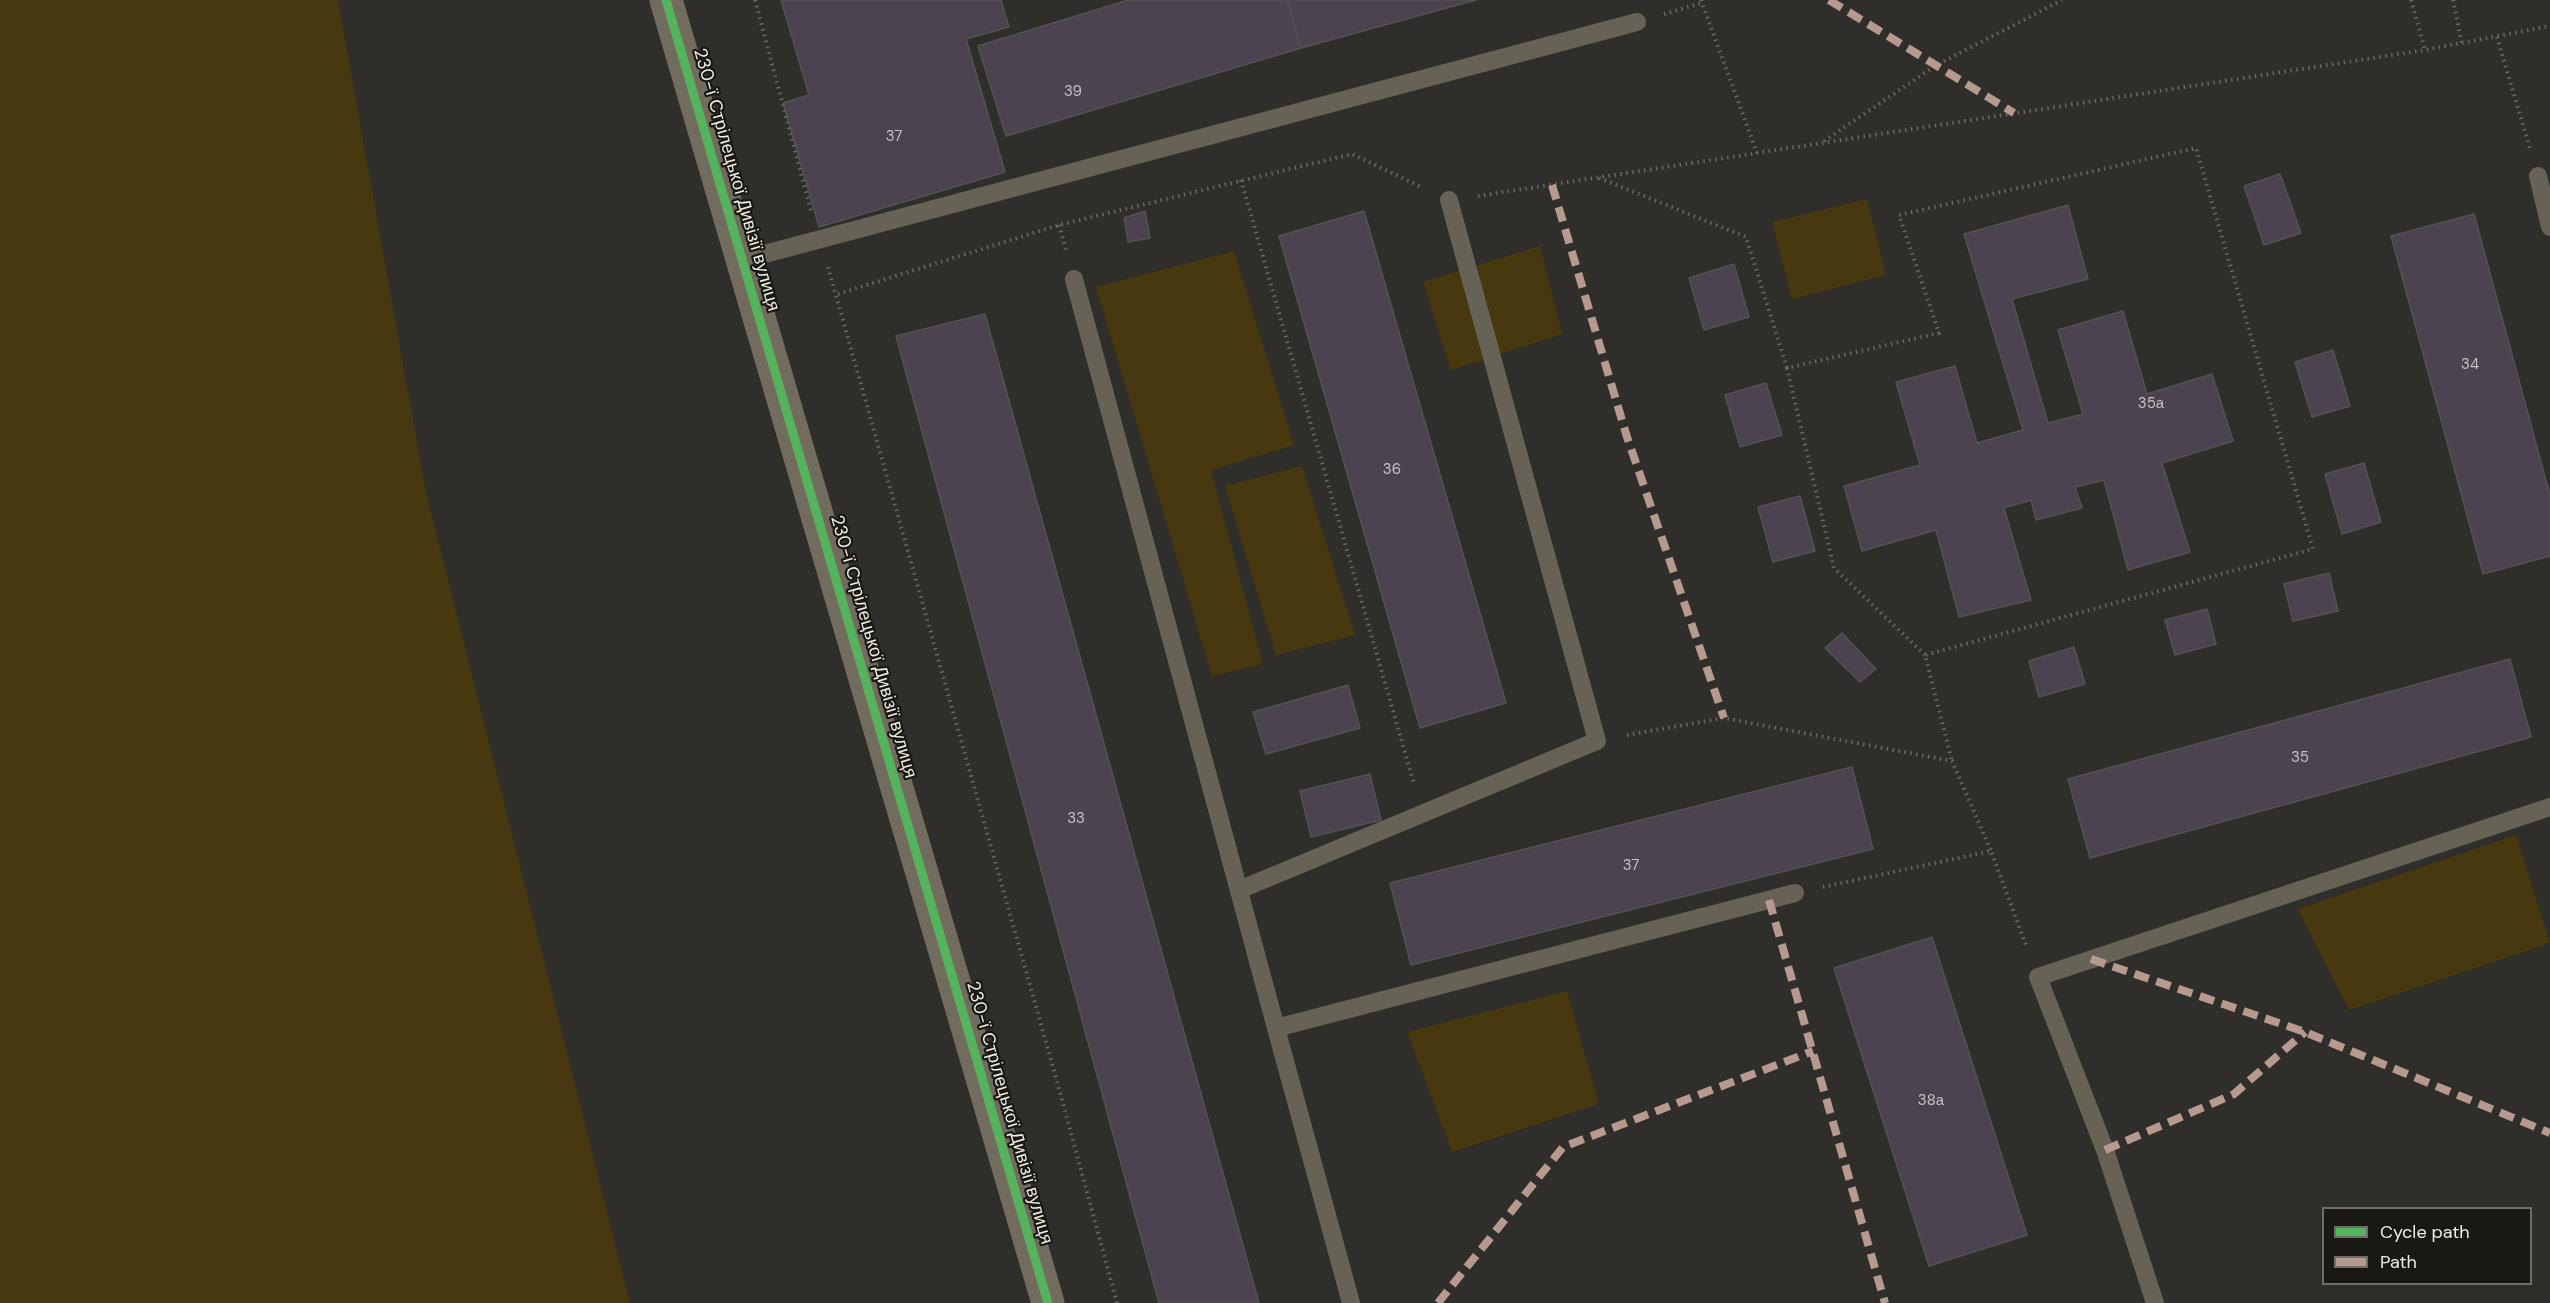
<!DOCTYPE html>
<html>
<head>
<meta charset="utf-8">
<style>
  body { margin:0 }
  #map { position:relative; width:2550px; height:1303px; overflow:hidden; background:#302e2a; font-family:"DM Sans",sans-serif }
  canvas { display:block }
  .legend { position:absolute; left:2322px; top:1207px; width:210px; height:78px; box-sizing:border-box; background:#1a1813; border:2px solid #706d68; margin:0; padding:8px 10px; list-style:none; font-size:18px; color:#f0ede7 }
  .legend li { display:flex; align-items:center; gap:12px; height:30px }
  .legend b { width:30px; border:2px solid #706d68 }
</style>
</head>
<body>
<div id="map">
<canvas width="2550" height="1303"></canvas>
<ul class="legend">
<li><b style="height:8px;background:#56b35d"></b>Cycle path</li>
<li><b style="height:8px;background:#b69a8f"></b>Path</li>
</ul>
</div>
<script>
const c = document.querySelector('canvas').getContext('2d');
c.lineJoin = 'round';
function fillPath(path, color) { c.fillStyle = color; c.fill(path, 'evenodd'); }
function trace(path, color, width, dash) { c.strokeStyle = color; c.lineWidth = width; c.lineCap = dash ? 'butt' : 'round'; c.setLineDash(dash || []); c.stroke(path); }
function drawText(font, color, halo, rows, align = 'center') {
  c.font = font + ' "DM Sans",sans-serif'; c.lineWidth = 4.5; c.setLineDash([]); c.textBaseline = 'middle'; c.strokeStyle = halo; c.fillStyle = color; for (const [text, x, y, turn = 0] of rows) {
    c.save(); c.translate(x, y); c.rotate((+turn || 0) * Math.PI / 180); c.textAlign = isNaN(turn) ? turn : align; if (halo) c.strokeText(text, 0, 0); c.fillText(text, 0, 0); c.restore();
  }
}
const green = new Path2D(`
  M 0,0 L 338,0 L 426,492 L 630,1303 L 0,1303 Z
  M 1867,199 L 1886,275 L 1792,299 L 1772,222 Z
  M 1540,246 L 1562,334 L 1451,370 L 1423,282 Z
  M 1234,251 L 1294,445 L 1211,470 L 1263,664 L 1212,676 L 1096,287 Z
  M 1302,466 L 1355,635 L 1276,655 L 1225,486 Z
  M 2516,835 L 2550,943 L 2349,1010 L 2298,909 Z
  M 1567,991 L 1599,1104 L 1452,1152 L 1407,1032 Z`);
const building = new Path2D(`
  M 781,0 L 1001,0 L 1009,27 L 966,39 L 1005,172 L 819,227 L 783,103 L 809,95 Z
  M 1128,0 L 1287,0 L 1301,48 L 1006,136 L 978,46 Z
  M 1287,0 L 1476,0 L 1301,48 Z
  M 2280,174 L 2301,233 L 2264,245 L 2244,186 Z
  M 2068,205 L 2088,279 L 2012,299 L 2048,423 L 2083,414 L 2058,330 L 2123,311 L 2147,394 L 2212,374 L 2233,441 L 2162,463 L 2190,552 L 2128,570 L 2104,480 L 2075,487 L 2082,508 L 2036,520 L 2031,500 L 2004,508 L 2031,600 L 1959,617 L 1936,530 L 1862,551 L 1844,486 L 1920,465 L 1896,382 L 1955,366 L 1977,443 L 2023,430 L 1964,234 Z
  M 1145,211 L 1150,238 L 1128,242 L 1124,218 Z
  M 1364,211 L 1506,703 L 1420,728 L 1279,236 Z
  M 2474,214 L 2550,495 L 2550,556 L 2483,574 L 2391,236 Z
  M 1734,264 L 1749,317 L 1704,330 L 1689,278 Z
  M 985,314 L 1259,1303 L 1159,1303 L 896,336 Z
  M 2333,350 L 2350,406 L 2312,417 L 2295,362 Z
  M 1766,383 L 1782,435 L 1740,447 L 1725,395 Z
  M 2364,463 L 2381,522 L 2342,534 L 2325,474 Z
  M 1800,496 L 1815,551 L 1773,562 L 1758,507 Z
  M 2329,573 L 2338,611 L 2293,621 L 2284,584 Z
  M 2207,609 L 2216,644 L 2175,655 L 2165,620 Z
  M 1842,633 L 1876,669 L 1860,682 L 1825,648 Z
  M 2074,647 L 2085,684 L 2039,697 L 2029,661 Z
  M 2510,659 L 2531,737 L 2090,858 L 2068,779 Z
  M 1348,685 L 1360,728 L 1266,754 L 1253,712 Z
  M 1852,767 L 1873,849 L 1411,965 L 1390,883 Z
  M 1370,774 L 1381,820 L 1311,837 L 1300,791 Z
  M 1932,937 L 2027,1235 L 1929,1266 L 1834,968 Z`);
const path = new Path2D(`
  M 755,0 L 811,211
  M 1701,0 L 1757,153
  M 2411,0 L 2425,50
  M 2453,0 L 2462,44
  M 1664,14 L 1702,3
  M 2497,37 L 2530,149
  M 1824,141 L 1935,66 L 2062,0
  M 1599,178 L 1746,237 L 1787,368
  M 1241,180 L 1414,784
  M 1478,196 L 2425,50 L 2550,26
  M 1059,225 L 1066,250
  M 828,267 L 1058,1085 L 1117,1303
  M 838,294 L 1059,225 L 1352,154 L 1423,188
  M 1925,655 L 1834,568 L 1787,368 L 1939,333 L 1899,215 L 2196,148 L 2313,549 L 1925,655 L 1952,761
  M 1627,735 L 1724,718 L 1952,761 L 1991,851
  M 1823,887 L 1991,851 L 2027,948`);
const lane = new Path2D(`
  M 2538,176 L 2550,227
  M 742,260 L 1637,22
  M 1074,279 L 1276,1028
  M 1239,890 L 1597,741 L 1449,200
  M 1351,1303 L 1276,1028 L 1795,893
  M 2155,1303 L 2105,1150 L 2038,977 L 2550,807`);
const secondary = new Path2D(`
  M 666,0 L 1048,1303`);
const quiet = new Path2D(`
  M 1829,0 L 2014,113
  M 1552,185 L 1627,437 L 1724,718
  M 1769,900 L 1885,1303
  M 2091,959 L 2305,1032 L 2550,1133
  M 2105,1150 L 2234,1094 L 2305,1032
  M 1438,1303 L 1563,1147 L 1813,1051`);
const cycleway = new Path2D(`
  M 666,0 L 1048,1303`);
const numberNames = [
  ["39",1073,92],
  ["37",894,137],
  ["34",2470,365],
  ["35а",2151,404],
  ["36",1392,470],
  ["35",2300,758],
  ["33",1076,819],
  ["37",1631,866],
  ["38а",1931,1101]
];
const streetNames = [
  ["230-ї Стрілецької Дивізії вулиця",736,180,74],
  ["230-ї Стрілецької Дивізії вулиця",873,647,74],
  ["230-ї Стрілецької Дивізії вулиця",1009,1113,74]
];
fillPath(green, '#47380f');
fillPath(building, '#4b434f');
trace(building, '#545252', 1.5);
trace(path, '#6c675f', 4, [1.5, 4.5]);
trace(lane, '#666256', 18);
trace(secondary, '#726c5e', 33);
trace(quiet, '#b69a8f', 8, [15, 8]);
trace(cycleway, '#56b35d', 9);
drawText('15px', '#c7c2c1', null, numberNames);
drawText('18px', '#f0ede7', '#1a1813', streetNames);
</script>
</body>
</html>
